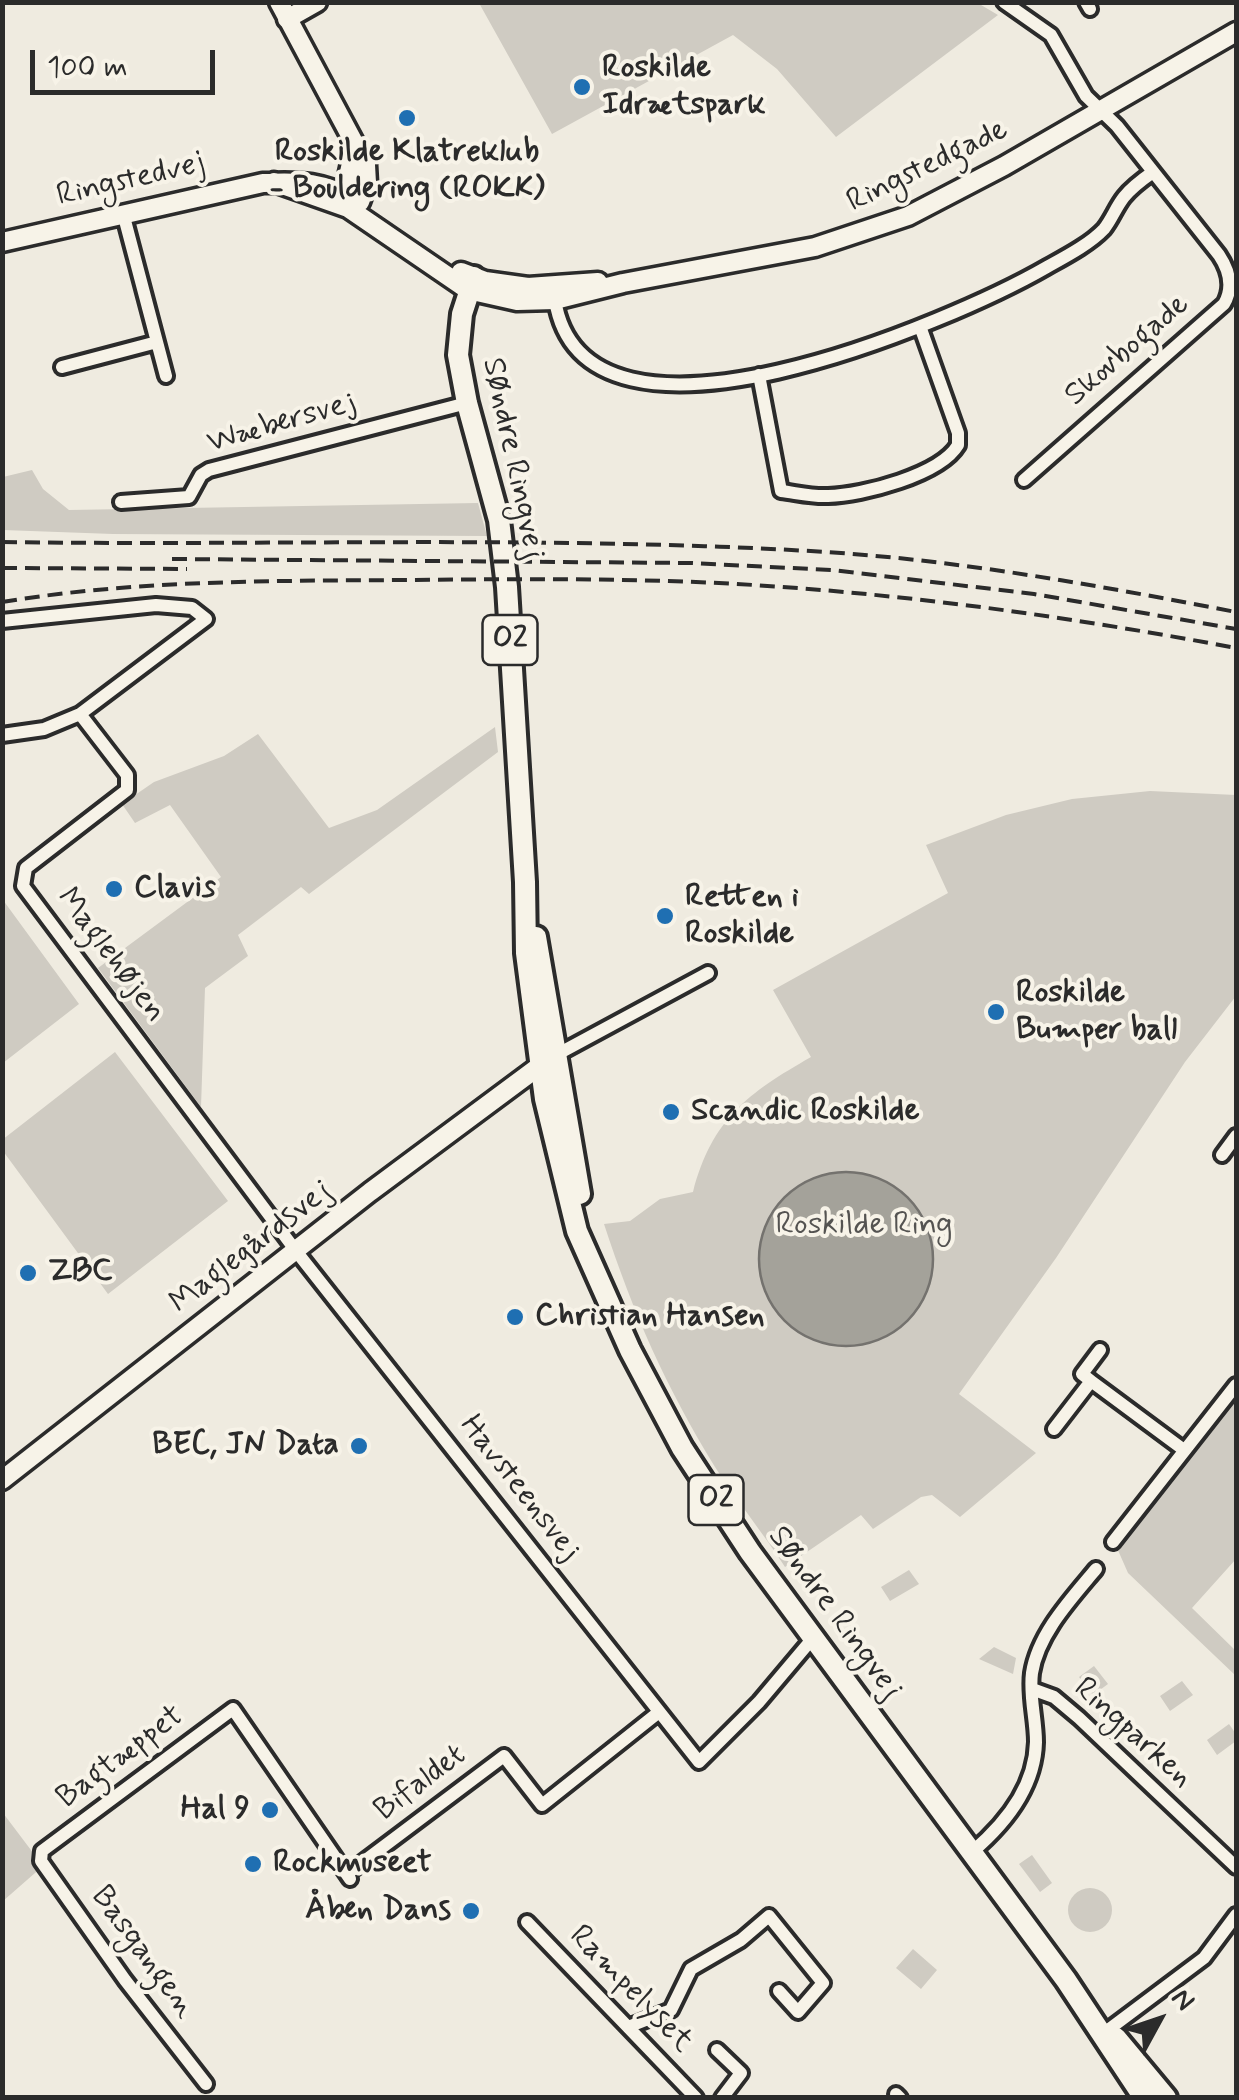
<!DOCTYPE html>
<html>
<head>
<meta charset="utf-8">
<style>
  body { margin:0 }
  #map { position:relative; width:1239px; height:2100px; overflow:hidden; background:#efebe0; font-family:Mynerve,sans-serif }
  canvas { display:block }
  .frame { position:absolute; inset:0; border:5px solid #2b2b2b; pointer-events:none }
  .north { position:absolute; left:1109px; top:1970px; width:100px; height:100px; -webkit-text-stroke:8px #f7f3e8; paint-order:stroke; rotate:50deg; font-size:28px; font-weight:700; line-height:40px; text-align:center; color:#2b2b2b }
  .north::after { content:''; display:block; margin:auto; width:35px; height:45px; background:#2b2b2b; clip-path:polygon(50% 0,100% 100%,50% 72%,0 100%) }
  .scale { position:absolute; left:30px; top:50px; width:185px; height:45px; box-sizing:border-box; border:5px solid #2b2b2b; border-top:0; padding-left:12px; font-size:30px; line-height:35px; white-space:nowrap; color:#2b2b2b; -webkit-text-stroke:8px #f7f3e8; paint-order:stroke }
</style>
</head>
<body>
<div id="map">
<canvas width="1239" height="2100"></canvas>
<div class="frame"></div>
<div class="north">N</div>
<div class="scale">100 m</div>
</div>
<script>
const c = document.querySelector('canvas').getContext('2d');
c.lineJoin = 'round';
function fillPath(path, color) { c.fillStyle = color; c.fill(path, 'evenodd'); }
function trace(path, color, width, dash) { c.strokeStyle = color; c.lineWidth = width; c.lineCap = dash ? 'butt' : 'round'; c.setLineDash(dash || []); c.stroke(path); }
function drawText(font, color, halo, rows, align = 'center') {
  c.font = font + ' Mynerve,sans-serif'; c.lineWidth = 8; c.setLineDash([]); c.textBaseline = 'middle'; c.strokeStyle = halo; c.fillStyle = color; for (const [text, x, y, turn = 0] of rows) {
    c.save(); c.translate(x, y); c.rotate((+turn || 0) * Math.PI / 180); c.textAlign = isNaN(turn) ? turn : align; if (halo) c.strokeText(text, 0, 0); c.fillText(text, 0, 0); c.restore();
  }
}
const green = new Path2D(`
  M 976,2 L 998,15 L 836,137 L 777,69 L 733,35 L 552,134 L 479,3 Z
  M 32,470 L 43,489 L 69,510 L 478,503 L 487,536 L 113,534 L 3,530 L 3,477 Z
  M 495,727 L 498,752 L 309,894 L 301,887 L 238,935 L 248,956 L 205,988 L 201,1107 L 98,968 L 221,877 L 170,805 L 135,823 L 122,804 L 154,782 L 224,756 L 258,734 L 329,828 L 377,810 Z
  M 1150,791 L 1236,795 L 1236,996 L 1185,1062 L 1056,1258 L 959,1394 L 1036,1453 L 960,1517 L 932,1495 L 921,1497 L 873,1529 L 861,1515 L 785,1567 C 763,1533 737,1501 715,1467 C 666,1387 633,1313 604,1224 L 630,1221 L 660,1199 L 693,1192 C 712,1119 748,1093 811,1057 L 773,990 L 948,893 L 926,845 L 1006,815 L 1072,799 Z
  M 3,900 L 79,1004 L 3,1063 L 2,1063 Z
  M 115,1052 L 228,1201 L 108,1294 L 3,1151 L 2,1140 Z
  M 1236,1394 L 1236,1559 L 1192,1608 L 1236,1651 L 1236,1676 L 1128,1573 L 1117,1548 Z
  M 909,1570 L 919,1584 L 890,1601 L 881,1587 Z
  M 994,1647 L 1016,1658 L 1013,1674 L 979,1659 Z
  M 1094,1666 L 1108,1684 L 1093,1695 L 1079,1677 Z
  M 1182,1681 L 1193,1695 L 1170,1711 L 1160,1696 Z
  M 1229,1724 L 1236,1734 L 1236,1741 L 1217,1755 L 1207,1740 Z
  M 3,1813 L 43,1866 L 3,1901 Z
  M 1032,1855 L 1052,1883 L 1040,1892 L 1019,1864 Z
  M1068 1910a22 22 0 1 1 44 0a22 22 0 1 1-44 0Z
  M 913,1949 L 937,1970 L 921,1989 L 896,1968 Z`);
const water = new Path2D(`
  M759 1259a87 87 0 1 1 174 0a87 87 0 1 1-174 0Z`);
const street = new Path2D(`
  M 1004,2 L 1051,35 L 1086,96 L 1117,126 L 1219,255 C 1229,270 1234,287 1224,304 L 1024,480
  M 1086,2 L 1090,9
  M 123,213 L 166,376
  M 555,300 C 584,483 957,319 1047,267 C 1065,257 1090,244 1104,229 C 1112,219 1116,207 1124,197 C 1132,187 1143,179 1153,172
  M 62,367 L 157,342
  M 759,375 L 781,491 C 797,493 813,497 828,496 C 863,495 940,475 958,445 L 958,433 L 921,329
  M 121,502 L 189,497 L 201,475 L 209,470 L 467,403
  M 2,621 L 156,605 L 192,608 L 206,619 L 80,714 L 44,729 L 2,735
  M 80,714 L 127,775 L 127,790 L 26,868 L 23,886 L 296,1251 L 699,1762 L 759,1702 L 813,1638
  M 556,1055 L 708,973
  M 1222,1155 L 1236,1136
  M 1091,1381 L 1082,1374 L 1100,1350
  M 1054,1429 L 1091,1381 L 1184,1450
  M 1113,1542 L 1236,1385
  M 1032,1689 L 1054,1697 L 1079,1718 L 1236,1867
  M 972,1852 C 1005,1824 1035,1788 1036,1742 C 1036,1719 1029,1696 1032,1673 C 1038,1634 1071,1599 1096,1569
  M 347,1874 L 504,1756 L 542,1805 L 659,1712
  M 527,1922 L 696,2098
  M 628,2027 L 671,2010 L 691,1969 L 741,1940 L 769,1916 L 823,1983 L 798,2012 L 779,1991
  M 1100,2036 L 1204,1958 L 1236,1915
  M 717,2050 L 741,2073 L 722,2098
  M 206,2084 L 125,1980 L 41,1861 L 42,1851 L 233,1709 L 350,1879
  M 896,2094 L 900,2098`);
const secondary = new Path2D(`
  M 279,2 L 366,165 L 367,183 L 360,202 L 353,206
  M 287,19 L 317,2
  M 274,182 L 348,208 L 468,290 L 517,301 L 555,300 L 623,283 L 815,247 L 908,216 L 1004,166 L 1236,32
  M 346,202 C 343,186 353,163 354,145
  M 2,242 L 263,183 C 301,181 323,182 358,201
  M 461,272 L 485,281 L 528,287 L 598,282
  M 2,1480 L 370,1192 L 549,1059`);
const primary = new Path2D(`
  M 474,277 L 462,314 L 458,355 L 467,403 L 499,520 L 507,587 L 525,882 L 526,953 L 545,1099 L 577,1231 L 630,1350 L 682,1448 L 750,1552 L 1066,1980 L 1144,2098
  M 536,937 L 580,1194
  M 1116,2038 L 1166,2098`);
const rail = new Path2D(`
  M 2,542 C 277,546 552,535 826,552 C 965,561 1100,586 1236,612
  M 172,559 L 691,563 L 832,570 L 1034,594 L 1236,629
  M 2,568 L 187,569
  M 2,602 C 136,580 268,581 402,580 C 508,579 614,578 719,583 C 893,592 1066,616 1236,648`);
const markers = [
  [582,87,10,"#1f6fb2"],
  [407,118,10,"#1f6fb2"],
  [114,889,10,"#1f6fb2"],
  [665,916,10,"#1f6fb2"],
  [996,1012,10,"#1f6fb2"],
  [671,1112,10,"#1f6fb2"],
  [28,1273,10,"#1f6fb2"],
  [515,1317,10,"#1f6fb2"],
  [359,1446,10,"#1f6fb2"],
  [270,1810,10,"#1f6fb2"],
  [253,1864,10,"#1f6fb2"],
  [471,1911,10,"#1f6fb2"]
];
const shields = [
  [510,640,55],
  [716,1500,55]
];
const shieldNames = [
  ["O2",510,640],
  ["O2",716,1500]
];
const poiNames = [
  ["Roskilde",602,69],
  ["Idrætspark",602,106],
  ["Roskilde Klatreklub",407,153,"center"],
  ["- Bouldering (ROKK)",407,190,"center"],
  ["Clavis",134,889],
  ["Retten i",685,898],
  ["Roskilde",685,935],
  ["Roskilde",1016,994],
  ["Bumper ball",1016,1031],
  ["Scandic Roskilde",691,1112],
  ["ZBC",48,1273],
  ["Christian Hansen",535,1317],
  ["BEC, JN Data",339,1446,"right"],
  ["Hal 9",250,1810,"right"],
  ["Rockmuseet",273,1864],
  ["Åben Dans",451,1911,"right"]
];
const streetNames = [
  ["Ringstedgade",928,167,-26],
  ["Ringstedvej",131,181,-13],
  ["Skovbogade",1128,351,-41],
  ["Wæbersvej",282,424,-16],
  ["Søndre Ringvej",512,459,78],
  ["Maglehøjen",110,956,53],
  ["Maglegårdsvej",252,1248,-38],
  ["Havsteensvej",519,1489,52],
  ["Søndre Ringvej",834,1614,54],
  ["Ringparken",1132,1734,42],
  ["Bagtæppet",121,1758,-37],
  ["Bifaldet",421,1784,-37],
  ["Basgangen",142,1953,54],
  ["Rampelyset",630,1990,46]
];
const parkNames = [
  ["Roskilde Ring",864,1226]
];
fillPath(green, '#cfcbc2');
fillPath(water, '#a4a29a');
trace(water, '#74726e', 2.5);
trace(street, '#2b2b2b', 20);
trace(secondary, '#2b2b2b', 25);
trace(primary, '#2b2b2b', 28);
trace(street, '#f7f3e8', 12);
trace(secondary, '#f7f3e8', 18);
trace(primary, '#f7f3e8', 20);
trace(rail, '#2b2b2b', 4, [15, 8]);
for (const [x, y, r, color] of markers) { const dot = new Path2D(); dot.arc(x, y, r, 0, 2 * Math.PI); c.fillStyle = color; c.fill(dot); trace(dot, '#f7f3e8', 4); }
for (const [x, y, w] of shields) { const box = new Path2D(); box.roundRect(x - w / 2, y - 25, w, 50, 8); c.fillStyle = '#f7f3e8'; c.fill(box); trace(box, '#2b2b2b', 2.5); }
drawText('bold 30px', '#2b2b2b', null, shieldNames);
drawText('bold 32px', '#2b2b2b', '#f7f3e8', poiNames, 'left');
drawText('32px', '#2b2b2b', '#f7f3e8', streetNames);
drawText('32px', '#545351', '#f7f3e8', parkNames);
</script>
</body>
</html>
